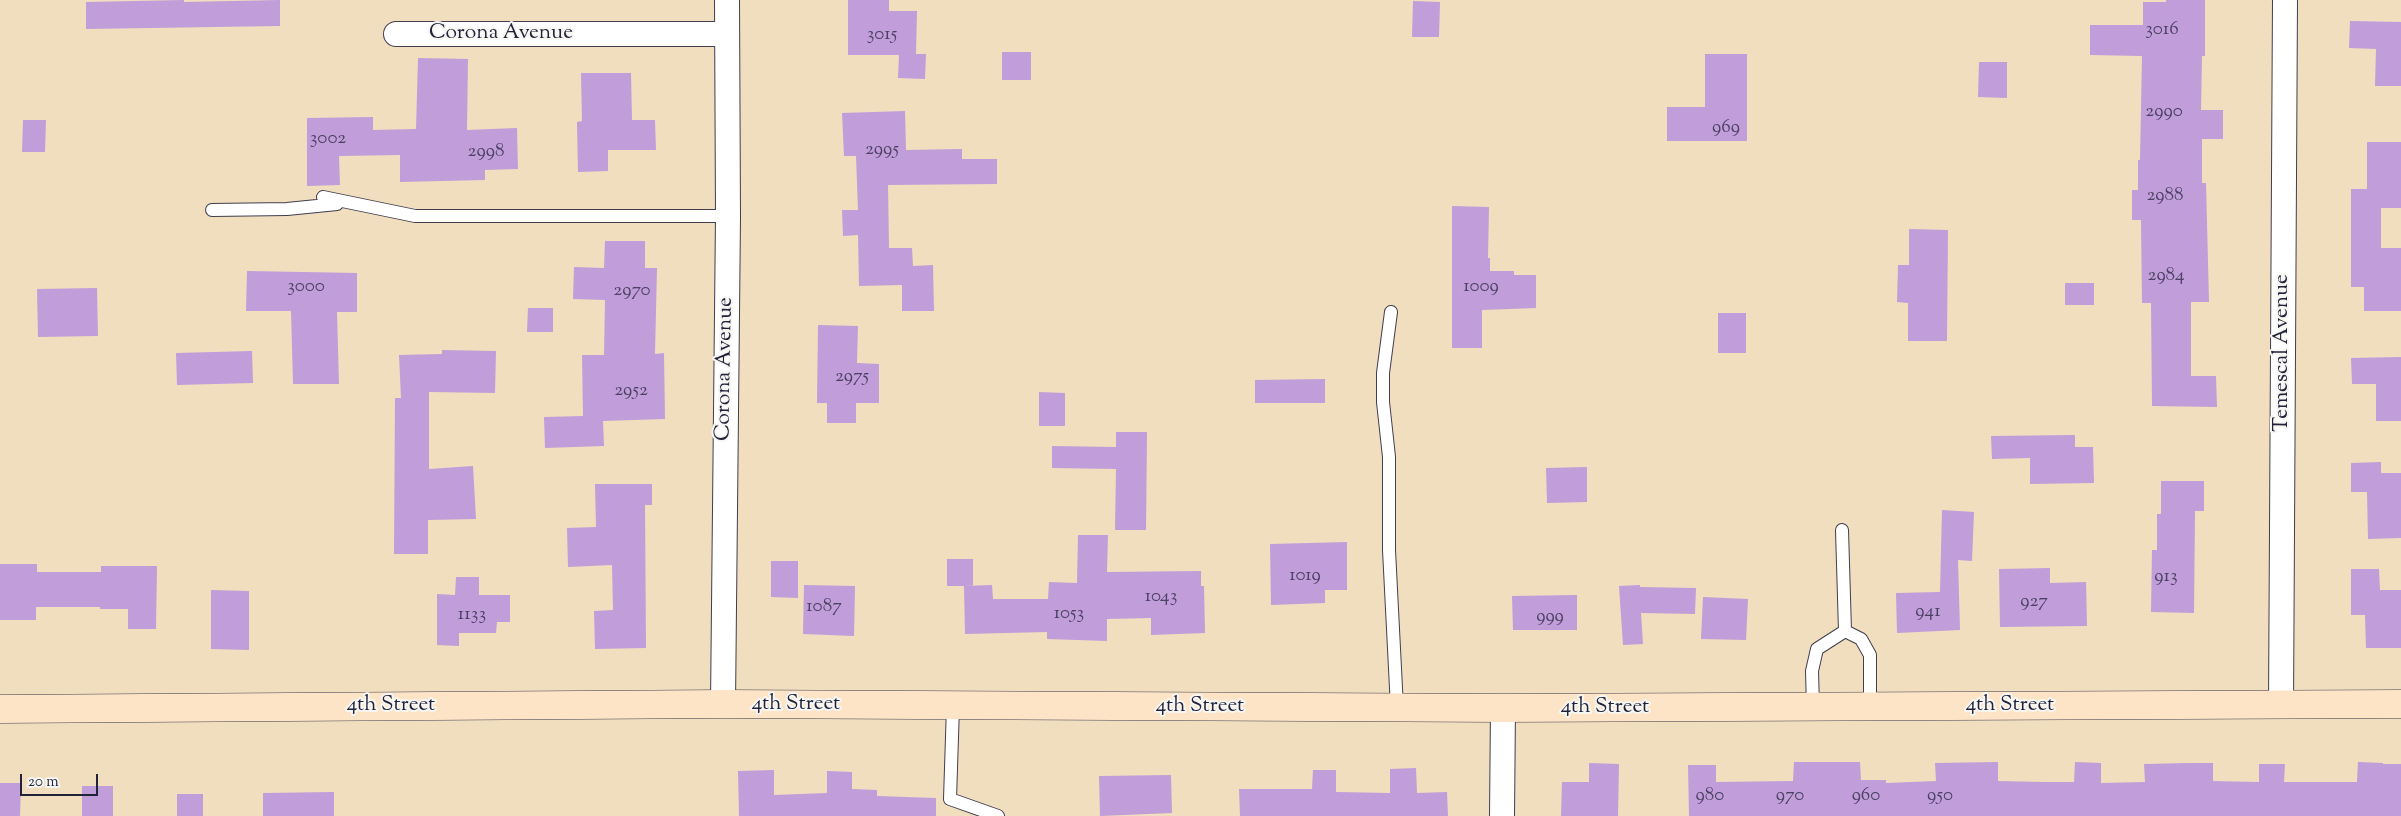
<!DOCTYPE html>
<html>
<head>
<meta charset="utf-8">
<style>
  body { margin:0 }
  #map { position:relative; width:2401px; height:816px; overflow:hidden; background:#f0debf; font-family:"Sorts Mill Goudy",serif }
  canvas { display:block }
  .scale { position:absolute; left:20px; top:774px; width:78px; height:22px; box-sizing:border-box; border:2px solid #22223b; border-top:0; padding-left:6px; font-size:15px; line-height:18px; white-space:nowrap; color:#22223b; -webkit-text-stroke:4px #f6f6f2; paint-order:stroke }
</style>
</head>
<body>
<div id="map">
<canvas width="2401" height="816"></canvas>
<div class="scale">20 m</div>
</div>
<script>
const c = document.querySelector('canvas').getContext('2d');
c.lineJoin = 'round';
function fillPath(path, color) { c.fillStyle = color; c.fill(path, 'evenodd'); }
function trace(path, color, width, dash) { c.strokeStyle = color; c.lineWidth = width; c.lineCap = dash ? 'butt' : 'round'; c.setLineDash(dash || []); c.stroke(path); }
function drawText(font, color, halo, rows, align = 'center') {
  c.font = font + ' "Sorts Mill Goudy",serif'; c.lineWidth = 4; c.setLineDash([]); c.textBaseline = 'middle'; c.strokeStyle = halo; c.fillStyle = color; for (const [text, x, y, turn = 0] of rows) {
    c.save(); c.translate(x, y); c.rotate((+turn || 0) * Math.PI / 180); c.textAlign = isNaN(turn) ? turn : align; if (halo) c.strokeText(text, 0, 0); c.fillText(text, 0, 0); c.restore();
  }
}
const building = new Path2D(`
  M 184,0 L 184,2 L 280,0 L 280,26 L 86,29 L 86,2 Z
  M 848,0 L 889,0 L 889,11 L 917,11 L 916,54 L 926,54 L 925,79 L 898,78 L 899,55 L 848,55 Z
  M 2166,0 L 2205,0 L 2205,56 L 2202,56 L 2201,110 L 2223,110 L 2223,139 L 2202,139 L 2202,183 L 2206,183 L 2209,302 L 2191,302 L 2191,376 L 2216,376 L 2217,407 L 2152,406 L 2151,303 L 2142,303 L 2141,220 L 2132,220 L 2132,190 L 2138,190 L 2138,160 L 2140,160 L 2142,56 L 2090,55 L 2090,25 L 2143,25 L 2143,2 L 2166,2 Z
  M 1413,1 L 1440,2 L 1439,37 L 1412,37 Z
  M 2350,21 L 2401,22 L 2401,86 L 2375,86 L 2376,49 L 2349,48 Z
  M 1002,52 L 1031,52 L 1031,80 L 1002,80 Z
  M 1705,54 L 1747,54 L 1747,141 L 1667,141 L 1667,107 L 1705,107 Z
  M 418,58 L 468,59 L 467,130 L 517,128 L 518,169 L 485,170 L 485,180 L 400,182 L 400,155 L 339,156 L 340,185 L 307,186 L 307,118 L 373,117 L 373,130 L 416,129 Z
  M 1979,62 L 2007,62 L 2007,98 L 1978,97 Z
  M 581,73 L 631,73 L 632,120 L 655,120 L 656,150 L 608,150 L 608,171 L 578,172 L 577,122 L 582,121 Z
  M 905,111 L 906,150 L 962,149 L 962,159 L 997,159 L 997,184 L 888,185 L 889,248 L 912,248 L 913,266 L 933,265 L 934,311 L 902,311 L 902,285 L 859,286 L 858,235 L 843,236 L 842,210 L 858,210 L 856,156 L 844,156 L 842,113 Z
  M 23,120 L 46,120 L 45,152 L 22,152 Z
  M 2367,142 L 2401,142 L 2401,208 L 2381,208 L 2381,248 L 2401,248 L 2401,311 L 2364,311 L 2364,287 L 2351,287 L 2351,189 L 2367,189 Z
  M 1452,206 L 1489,207 L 1488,258 L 1490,258 L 1490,271 L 1514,271 L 1514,275 L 1536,275 L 1536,308 L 1482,310 L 1482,348 L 1452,348 Z
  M 1909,229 L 1948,230 L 1947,341 L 1908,341 L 1908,303 L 1897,302 L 1898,265 L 1909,265 Z
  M 605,241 L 645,241 L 645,268 L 657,268 L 655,354 L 664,353 L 665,419 L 603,421 L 604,446 L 545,448 L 544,417 L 583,416 L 582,355 L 604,355 L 605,300 L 573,299 L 574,267 L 604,268 Z
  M 247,271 L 357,273 L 357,312 L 337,312 L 339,384 L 293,384 L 291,311 L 246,311 Z
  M 2065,283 L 2094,283 L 2094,305 L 2065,305 Z
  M 97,288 L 98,336 L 38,337 L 37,289 Z
  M 528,308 L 553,308 L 553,332 L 527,332 Z
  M 1718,313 L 1746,313 L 1746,353 L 1718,353 Z
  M 818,325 L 858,326 L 857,363 L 879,364 L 879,403 L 856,403 L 856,423 L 827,423 L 827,403 L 817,403 Z
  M 442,350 L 496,351 L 495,393 L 429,392 L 429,469 L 473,466 L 476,519 L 428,520 L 428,554 L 394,554 L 395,398 L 401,398 L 399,355 L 442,354 Z
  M 252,351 L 253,383 L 177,385 L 176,353 Z
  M 2401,357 L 2401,421 L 2376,421 L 2376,384 L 2352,384 L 2351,358 Z
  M 1325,379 L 1325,403 L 1255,403 L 1255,380 Z
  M 1039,392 L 1065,393 L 1065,426 L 1039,426 Z
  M 1116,432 L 1147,432 L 1146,530 L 1115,530 L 1116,469 L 1052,468 L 1052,446 L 1116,447 Z
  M 2075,435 L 2075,447 L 2093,447 L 2094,483 L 2030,484 L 2030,458 L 1992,459 L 1991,436 Z
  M 2381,462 L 2381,473 L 2401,473 L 2401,538 L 2368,539 L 2367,492 L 2351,492 L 2351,463 Z
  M 1587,467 L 1587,502 L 1547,503 L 1546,468 Z
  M 2161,481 L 2204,481 L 2204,511 L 2195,511 L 2194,613 L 2151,612 L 2152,550 L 2157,550 L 2157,514 L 2161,514 Z
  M 595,484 L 652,484 L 652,505 L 645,505 L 646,648 L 595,649 L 594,611 L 613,610 L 612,565 L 568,567 L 567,528 L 596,527 Z
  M 1942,510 L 1974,512 L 1972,561 L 1958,560 L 1960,630 L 1897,633 L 1896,593 L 1940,592 Z
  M 1078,535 L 1108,535 L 1107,572 L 1201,571 L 1201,586 L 1204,586 L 1205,633 L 1151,635 L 1151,618 L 1107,619 L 1107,641 L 1047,639 L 1047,632 L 965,634 L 964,586 L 992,585 L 993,599 L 1048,599 L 1049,582 L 1077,583 Z
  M 1347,542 L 1347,590 L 1325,590 L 1325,603 L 1271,605 L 1270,544 Z
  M 947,559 L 973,559 L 973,586 L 947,586 Z
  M 771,561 L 798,561 L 798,598 L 771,597 Z
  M 0,564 L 37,564 L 37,572 L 101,572 L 101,566 L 157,566 L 156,629 L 128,629 L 128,609 L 100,609 L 100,607 L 36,607 L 36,620 L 0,620 Z
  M 2050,568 L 2050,583 L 2086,582 L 2087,626 L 2000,627 L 1999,569 Z
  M 2351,569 L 2379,569 L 2380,590 L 2401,590 L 2401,648 L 2366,648 L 2365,615 L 2351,615 Z
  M 456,577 L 479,577 L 479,595 L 510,595 L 510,622 L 497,622 L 496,633 L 459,633 L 459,646 L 437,645 L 437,594 L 455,595 Z
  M 804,585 L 855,586 L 854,636 L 803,634 Z
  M 1640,585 L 1640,587 L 1696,588 L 1695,614 L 1641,613 L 1643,644 L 1623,645 L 1619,586 Z
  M 211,590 L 249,591 L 249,650 L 211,649 Z
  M 1577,595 L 1577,630 L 1513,630 L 1512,596 Z
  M 1703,597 L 1748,599 L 1746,640 L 1701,639 Z
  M 1794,762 L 1860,762 L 1861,780 L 1886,780 L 1886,783 L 1936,781 L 1935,763 L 1998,762 L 1998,781 L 2045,782 L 2074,782 L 2075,762 L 2101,763 L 2101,783 L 2145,782 L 2144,764 L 2189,763 L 2213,763 L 2213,781 L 2259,782 L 2259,764 L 2285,764 L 2284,782 L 2357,782 L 2358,762 L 2383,763 L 2383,764 L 2401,764 L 2401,816 L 1689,816 L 1688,765 L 1716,765 L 1716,782 L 1793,781 Z
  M 1589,763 L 1619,764 L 1618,816 L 1561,816 L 1562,782 L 1589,782 Z
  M 1416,768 L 1417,793 L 1447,792 L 1448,816 L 1240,816 L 1239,789 L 1312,789 L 1313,770 L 1336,770 L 1336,792 L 1390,793 L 1390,769 Z
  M 774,770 L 774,795 L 827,793 L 827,771 L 852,772 L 852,789 L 877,790 L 877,796 L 936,798 L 936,816 L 739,816 L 738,771 Z
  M 1171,775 L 1172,813 L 1100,816 L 1099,776 Z
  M 0,783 L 21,783 L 20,816 L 0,816 Z
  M 82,786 L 113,786 L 113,816 L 82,816 Z
  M 334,792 L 334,816 L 263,816 L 263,793 Z
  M 177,794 L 203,794 L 203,816 L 177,816 Z`);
const lane = new Path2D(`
  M 323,197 L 415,216 L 728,216
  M 212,210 L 287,209 L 337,204
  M 1391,312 L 1383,373 L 1383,402 L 1389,457 L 1389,550 L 1397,708
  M 1842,530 L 1845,631 L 1861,639 L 1870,655 L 1870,707
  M 953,706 L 950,799 L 998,816
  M 1813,707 L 1812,671 L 1817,649 L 1845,631`);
const street = new Path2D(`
  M 396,34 L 727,34
  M 723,704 L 728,216 L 727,0
  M 2281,705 L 2285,0
  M 1502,816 L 1503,708`);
const secondary = new Path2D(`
  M 0,709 L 723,704 L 1503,708 L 2401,704`);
const numberNames = [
  ["3016",2162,31],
  ["3015",882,36],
  ["2990",2164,113],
  ["969",1726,129],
  ["3002",328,140],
  ["2995",882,151],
  ["2998",486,153],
  ["2988",2165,197],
  ["2984",2166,277],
  ["3000",306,288],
  ["1009",1481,288],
  ["2970",632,292],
  ["2975",852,378],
  ["2952",631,392],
  ["1019",1305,577],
  ["913",2166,578],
  ["1043",1161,598],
  ["927",2034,603],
  ["1087",824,608],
  ["941",1928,613],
  ["1053",1069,615],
  ["1133",472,616],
  ["999",1550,618],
  ["980",1710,797],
  ["970",1790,797],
  ["960",1866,797],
  ["950",1940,797]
];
const streetNames = [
  ["Corona Avenue",501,34],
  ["Temescal Avenue",2283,353,-90],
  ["Corona Avenue",726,369,-89],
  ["4th Street",796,705],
  ["4th Street",391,706],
  ["4th Street",2010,706],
  ["4th Street",1200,707],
  ["4th Street",1605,708]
];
fillPath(building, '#c19dda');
trace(lane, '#413e4f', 14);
trace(street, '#413e4f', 26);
trace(secondary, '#413e4f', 29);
trace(lane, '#fff', 12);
trace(street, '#fff', 24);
trace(secondary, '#fee4c6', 28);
drawText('19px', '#4a4163', null, numberNames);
drawText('21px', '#22223b', '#f6f6f2', streetNames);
</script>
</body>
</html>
